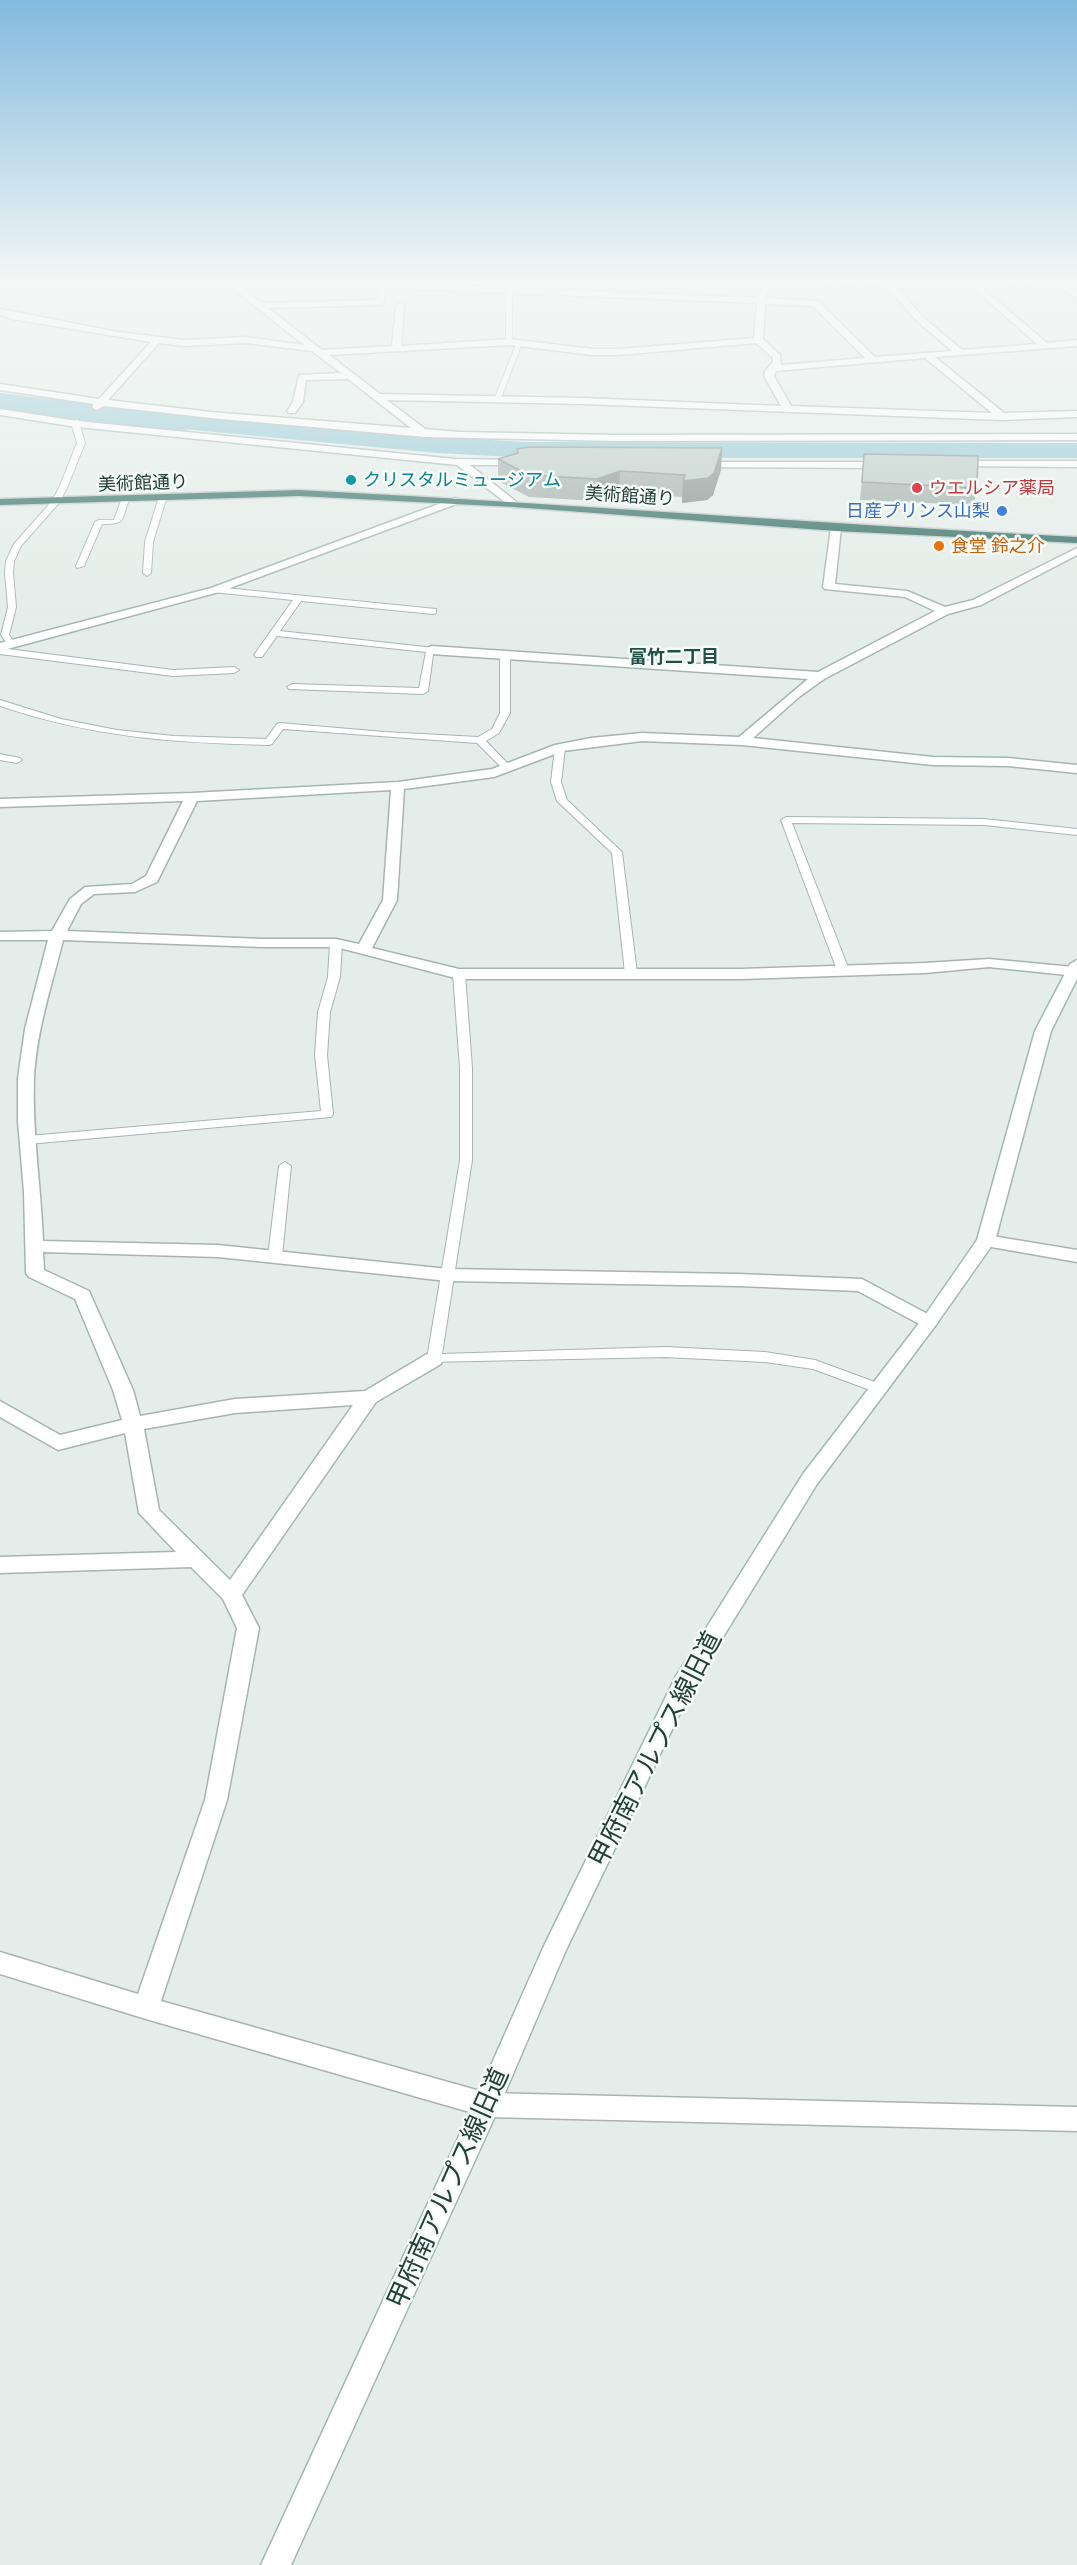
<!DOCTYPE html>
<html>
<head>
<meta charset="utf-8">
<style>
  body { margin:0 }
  canvas { display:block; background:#e4ede9 }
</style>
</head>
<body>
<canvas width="1077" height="2565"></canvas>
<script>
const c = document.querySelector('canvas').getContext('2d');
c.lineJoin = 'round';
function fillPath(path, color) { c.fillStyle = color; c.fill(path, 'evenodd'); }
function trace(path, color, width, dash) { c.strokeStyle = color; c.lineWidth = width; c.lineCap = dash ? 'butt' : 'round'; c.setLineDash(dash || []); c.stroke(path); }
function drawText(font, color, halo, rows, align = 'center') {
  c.font = font + ' "Exo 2","Noto Sans JP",sans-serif'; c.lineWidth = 5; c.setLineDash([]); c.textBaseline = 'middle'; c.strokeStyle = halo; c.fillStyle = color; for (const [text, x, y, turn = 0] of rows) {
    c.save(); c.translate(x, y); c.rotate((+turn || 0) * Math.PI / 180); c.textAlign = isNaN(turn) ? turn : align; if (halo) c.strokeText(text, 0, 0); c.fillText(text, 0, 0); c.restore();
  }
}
const water = new Path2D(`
  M 104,405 L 370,433 L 526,442 L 1077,443 L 1077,458 L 532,458 L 438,453 L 86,420 Z`);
const river = new Path2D(`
  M 0,393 L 174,413 L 185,416 L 190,423 L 185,430 L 174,433 L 0,411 Z`);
const lane = new Path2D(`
  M 35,277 L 78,277 L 132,281 L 218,277 L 132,285 L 52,279 L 0,285 L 0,281 Z
  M 509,288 L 512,290 L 512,342 L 509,344 L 506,342 L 506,290 Z
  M 517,342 L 522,343 L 501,398 L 494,400 Z
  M 76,420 L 83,422 L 80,426 L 85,443 L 67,488 L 58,504 L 21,546 L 14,561 L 13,573 L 16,607 L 9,635 L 15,643 L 8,645 L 1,635 L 8,607 L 5,573 L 6,561 L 14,544 L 52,501 L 59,488 L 77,443 L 72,426 Z
  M 159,497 L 166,499 L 153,542 L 151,573 L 147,576 L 143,573 L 145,542 Z
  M 122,498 L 129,500 C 121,521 126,524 102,524 L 84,566 L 77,568 L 76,566 L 95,522 L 99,520 L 114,520 Z
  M 215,587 L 436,609 L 436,613 L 433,614 L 301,601 L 280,631 L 434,648 L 428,691 L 423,694 L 289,689 L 287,687 L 292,684 L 419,688 L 426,652 L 277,636 L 262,657 L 256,657 L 254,655 L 293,600 L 212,592 L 211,590 Z
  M 0,648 L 173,670 L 234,667 L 239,670 L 234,673 L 173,676 L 0,654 Z
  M 505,652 L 510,655 L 510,713 L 499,733 L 486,741 L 512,768 L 507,771 L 504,770 L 477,743 L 283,729 L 272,744 L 269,745 C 173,743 92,737 0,706 L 0,700 L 61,719 L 117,730 L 174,736 L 266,739 L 277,724 L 280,723 L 384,732 L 478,737 L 492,729 L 500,713 L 500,655 Z
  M 560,745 L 565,748 L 561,782 L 567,800 L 622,852 L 637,973 L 635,975 L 627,975 L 625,973 L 612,853 L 557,801 L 551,782 L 555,748 Z
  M 0,754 L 20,758 L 22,760 L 17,763 L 0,760 Z
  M 786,817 L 984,819 L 1077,829 L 1077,835 L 984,825 L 792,823 L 849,970 L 843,973 L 837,970 L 781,820 Z
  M 336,940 L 342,943 L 340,977 L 330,1012 L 327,1055 L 333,1114 L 331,1117 L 28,1144 L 22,1140 L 28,1136 L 321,1111 L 315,1055 L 318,1012 L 328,977 L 330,943 Z
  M 459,971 L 465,974 L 472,1068 L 472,1160 L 442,1354 L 665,1347 L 765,1352 L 815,1360 L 883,1385 L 885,1388 L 883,1391 L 873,1391 L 813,1369 L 765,1362 L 665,1357 L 429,1362 L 427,1359 L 460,1160 L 460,1068 L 453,974 Z
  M 285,1162 L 291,1166 L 282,1256 L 275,1260 L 268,1256 L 279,1166 Z`);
const street = new Path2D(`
  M 218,277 L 227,277 L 262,303 L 376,300 L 378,277 L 386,277 L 386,283 L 757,298 C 759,283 778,277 790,277 L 766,294 L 766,298 L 818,301 L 875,357 L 952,351 L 917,321 L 893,294 L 882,286 L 882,282 L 885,281 L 899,290 L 923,317 L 962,350 L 1037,344 L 972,287 L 972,283 L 975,282 L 1047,343 L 1077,340 L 1077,346 L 935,357 L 1004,413 L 1077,411 L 1077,417 L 1002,420 L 583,404 L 387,400 L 425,429 L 459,432 L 618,435 L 1077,434 L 1077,440 L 618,441 L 425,437 L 211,418 L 104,406 L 97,410 L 92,407 L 94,404 L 0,390 L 0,384 L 99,399 L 151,342 L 12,319 L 0,315 L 0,309 L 118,332 L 184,340 L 246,337 L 304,345 ZM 385,288 L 757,303 L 754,338 L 619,349 L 593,349 L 509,339 L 401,346 L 404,306 L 400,303 L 396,306 L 392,346 L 322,350 L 268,308 L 380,305 L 384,302 ZM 765,304 L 813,306 L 865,358 L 781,365 L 780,355 L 763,339 ZM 159,343 L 184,346 L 246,343 L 312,351 L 341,373 L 299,375 L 293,402 L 287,411 L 289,413 L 295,413 L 303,402 L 306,380 L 348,379 L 411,428 L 211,412 L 108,400 ZM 756,343 L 773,358 L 773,362 L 765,371 L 764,376 L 781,406 L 583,398 L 380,394 L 329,355 L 509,345 L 593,355 L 619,355 ZM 925,358 L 992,413 L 791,406 L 774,376 L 776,371 Z
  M 1048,277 L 1057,277 L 1077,292 L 1077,299 Z
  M 0,409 L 77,421 L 455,459 L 520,460 L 525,463 L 524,465 L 470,465 L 519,504 L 514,507 L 510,506 L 457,465 L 77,427 L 0,415 Z
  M 953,461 L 1077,461 L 1077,467 L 949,466 L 948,464 Z
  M 698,462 L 886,462 L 891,465 L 886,468 L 694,467 L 694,463 Z
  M 455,498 L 459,499 L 459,503 L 219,592 L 0,651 L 0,643 L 211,588 Z
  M 836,525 L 841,528 L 835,584 L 907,591 L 945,607 L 973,600 L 1077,548 L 1077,555 L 981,605 L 948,614 L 824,679 L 799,697 L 753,738 L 933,757 L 1008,758 L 1077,765 L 1077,773 L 1008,766 L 933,765 L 742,745 L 642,741 L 563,751 L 494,777 L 404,789 L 397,900 L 372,948 L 459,969 L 741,969 L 925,963 L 989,959 L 1073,967 L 1077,968 L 1077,976 L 989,967 L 925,973 L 741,979 L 459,979 L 336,947 L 262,947 L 63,940 C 52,985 36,1032 34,1079 C 32,1133 41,1187 43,1241 L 218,1245 L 448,1269 L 739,1274 L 862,1279 L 935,1318 L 938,1322 L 935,1326 L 929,1328 L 923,1326 L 858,1291 L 739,1286 L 448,1281 L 218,1257 L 43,1252 L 44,1270 L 89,1291 L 133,1390 L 140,1416 L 235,1399 L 365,1391 L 427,1354 L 434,1353 L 441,1354 L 443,1359 L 441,1364 L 376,1402 L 242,1595 L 259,1628 L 227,1800 L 161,2001 L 487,2093 L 1077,2107 L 1077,2131 L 487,2117 L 146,2019 L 0,1974 L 0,1952 L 138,1994 L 205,1800 L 237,1628 L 223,1599 L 191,1567 L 0,1573 L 0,1557 L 176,1552 L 139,1513 L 125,1433 L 58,1450 L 0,1417 L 0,1401 L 60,1435 L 122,1420 L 113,1390 L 75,1299 L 29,1277 L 26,1273 L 24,1192 L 18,1121 L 18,1078 L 25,1029 L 48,940 L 0,940 L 0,932 L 52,931 L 70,899 L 85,887 L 132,884 L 146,876 L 183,801 L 0,807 L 0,799 L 192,793 L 398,782 L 492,769 L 555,745 L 591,738 L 642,733 L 739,737 L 808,679 L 431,654 L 425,650 L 431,646 L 818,672 L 935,611 L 905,597 L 825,589 L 823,587 L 831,528 ZM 391,790 L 383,900 L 359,944 L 336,939 L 262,939 L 67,931 L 81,904 L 94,894 L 135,892 L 157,882 L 197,801 ZM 353,1405 L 230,1580 L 159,1510 L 144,1429 L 235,1413 Z
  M 986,1235 L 1077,1250 L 1077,1262 L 980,1245 L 977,1241 L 980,1237 Z`);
const secondary = new Path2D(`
  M 727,277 L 975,282 L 1077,277 L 1077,281 L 975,288 L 885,287 L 731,280 Z
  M 1077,960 L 1077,979 L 1051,1031 L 995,1241 L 935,1326 L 817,1484 L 693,1686 L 566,1950 L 496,2114 L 291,2565 L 261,2565 L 477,2097 L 543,1948 L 676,1676 L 803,1474 L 923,1318 L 977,1240 L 1035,1031 L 1070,964 Z`);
const highway = new Path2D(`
  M 299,490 C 559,503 817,524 1077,537 L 1077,543 L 836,531 L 514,507 L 299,496 L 0,505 L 0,499 Z`);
const wall = new Path2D(`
  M 722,448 L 721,470 L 713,495 L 707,500 L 682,503 L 682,497 L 619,493 L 596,501 L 529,497 L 498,481 L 498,459 L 517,454 L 517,449 Z
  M 864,454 L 977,488 L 974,505 L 860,500 Z`);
const shadedWall = new Path2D(`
  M 722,448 L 721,470 L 713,495 L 707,500 L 682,503 L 683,481 Z
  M 620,471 L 619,493 L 596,501 L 597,479 Z`);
const building = new Path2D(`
  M 529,447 L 722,448 L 714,473 L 708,478 L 683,481 L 685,475 L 620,471 L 597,479 L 529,475 L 498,459 L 518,453 L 517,449 Z
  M 864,454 L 978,456 L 977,488 L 862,482 Z`);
const markers = [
  [351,480,6,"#0f9aa8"],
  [917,488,6,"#e0444e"],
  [1002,511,6,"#3f7fe0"],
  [939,546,6,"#e8710a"]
];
const farCulturenames = [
  ["クリスタルミュージアム",363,480]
];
const farStreetnames = [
  ["美術館通り",143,483,-2],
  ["美術館通り",630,496,4]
];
const farHealthnames = [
  ["ウエルシア薬局",929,488]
];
const farShopnames = [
  ["日産プリンス山梨",990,511]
];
const farFoodnames = [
  ["食堂 鈴之介",951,546]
];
const farNeighbourhoodnames = [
  ["富竹二丁目",674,657]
];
const nearStreetnames = [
  ["甲府南アルプス線旧道",655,1749,-63],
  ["甲府南アルプス線旧道",448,2188,-66]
];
fillPath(water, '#8cc4d2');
fillPath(river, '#8cc4d2');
trace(lane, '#a6b5b1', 2);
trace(street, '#a6b5b1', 3);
trace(secondary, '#a2b9b2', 3);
trace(highway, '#c1c9c8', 3);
fillPath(lane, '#fff');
fillPath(street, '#fff');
fillPath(secondary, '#fff');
fillPath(highway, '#2f6b61');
fillPath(wall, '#9faca8');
fillPath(shadedWall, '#828c88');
fillPath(building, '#b9c8c3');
trace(building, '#828c88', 1.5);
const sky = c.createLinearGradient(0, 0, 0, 636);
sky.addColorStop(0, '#83badf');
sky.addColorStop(0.44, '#f3f7f5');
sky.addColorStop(1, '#f3f7f500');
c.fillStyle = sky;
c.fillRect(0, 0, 1077, 636);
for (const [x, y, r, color] of markers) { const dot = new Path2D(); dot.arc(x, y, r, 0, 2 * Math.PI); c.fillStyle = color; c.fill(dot); trace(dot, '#f5faf7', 2); }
drawText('18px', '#0d838f', '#f5faf7', farCulturenames, 'left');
drawText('18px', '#233f39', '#f5faf7', farStreetnames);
drawText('18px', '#be3a42', '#f5faf7', farHealthnames, 'left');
drawText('18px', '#366cbe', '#f5faf7', farShopnames, 'right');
drawText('18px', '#c56008', '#f5faf7', farFoodnames, 'left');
drawText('bold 18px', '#1f5147', '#f5faf7', farNeighbourhoodnames);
drawText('26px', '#233f39', '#f5faf7', nearStreetnames);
</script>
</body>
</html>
